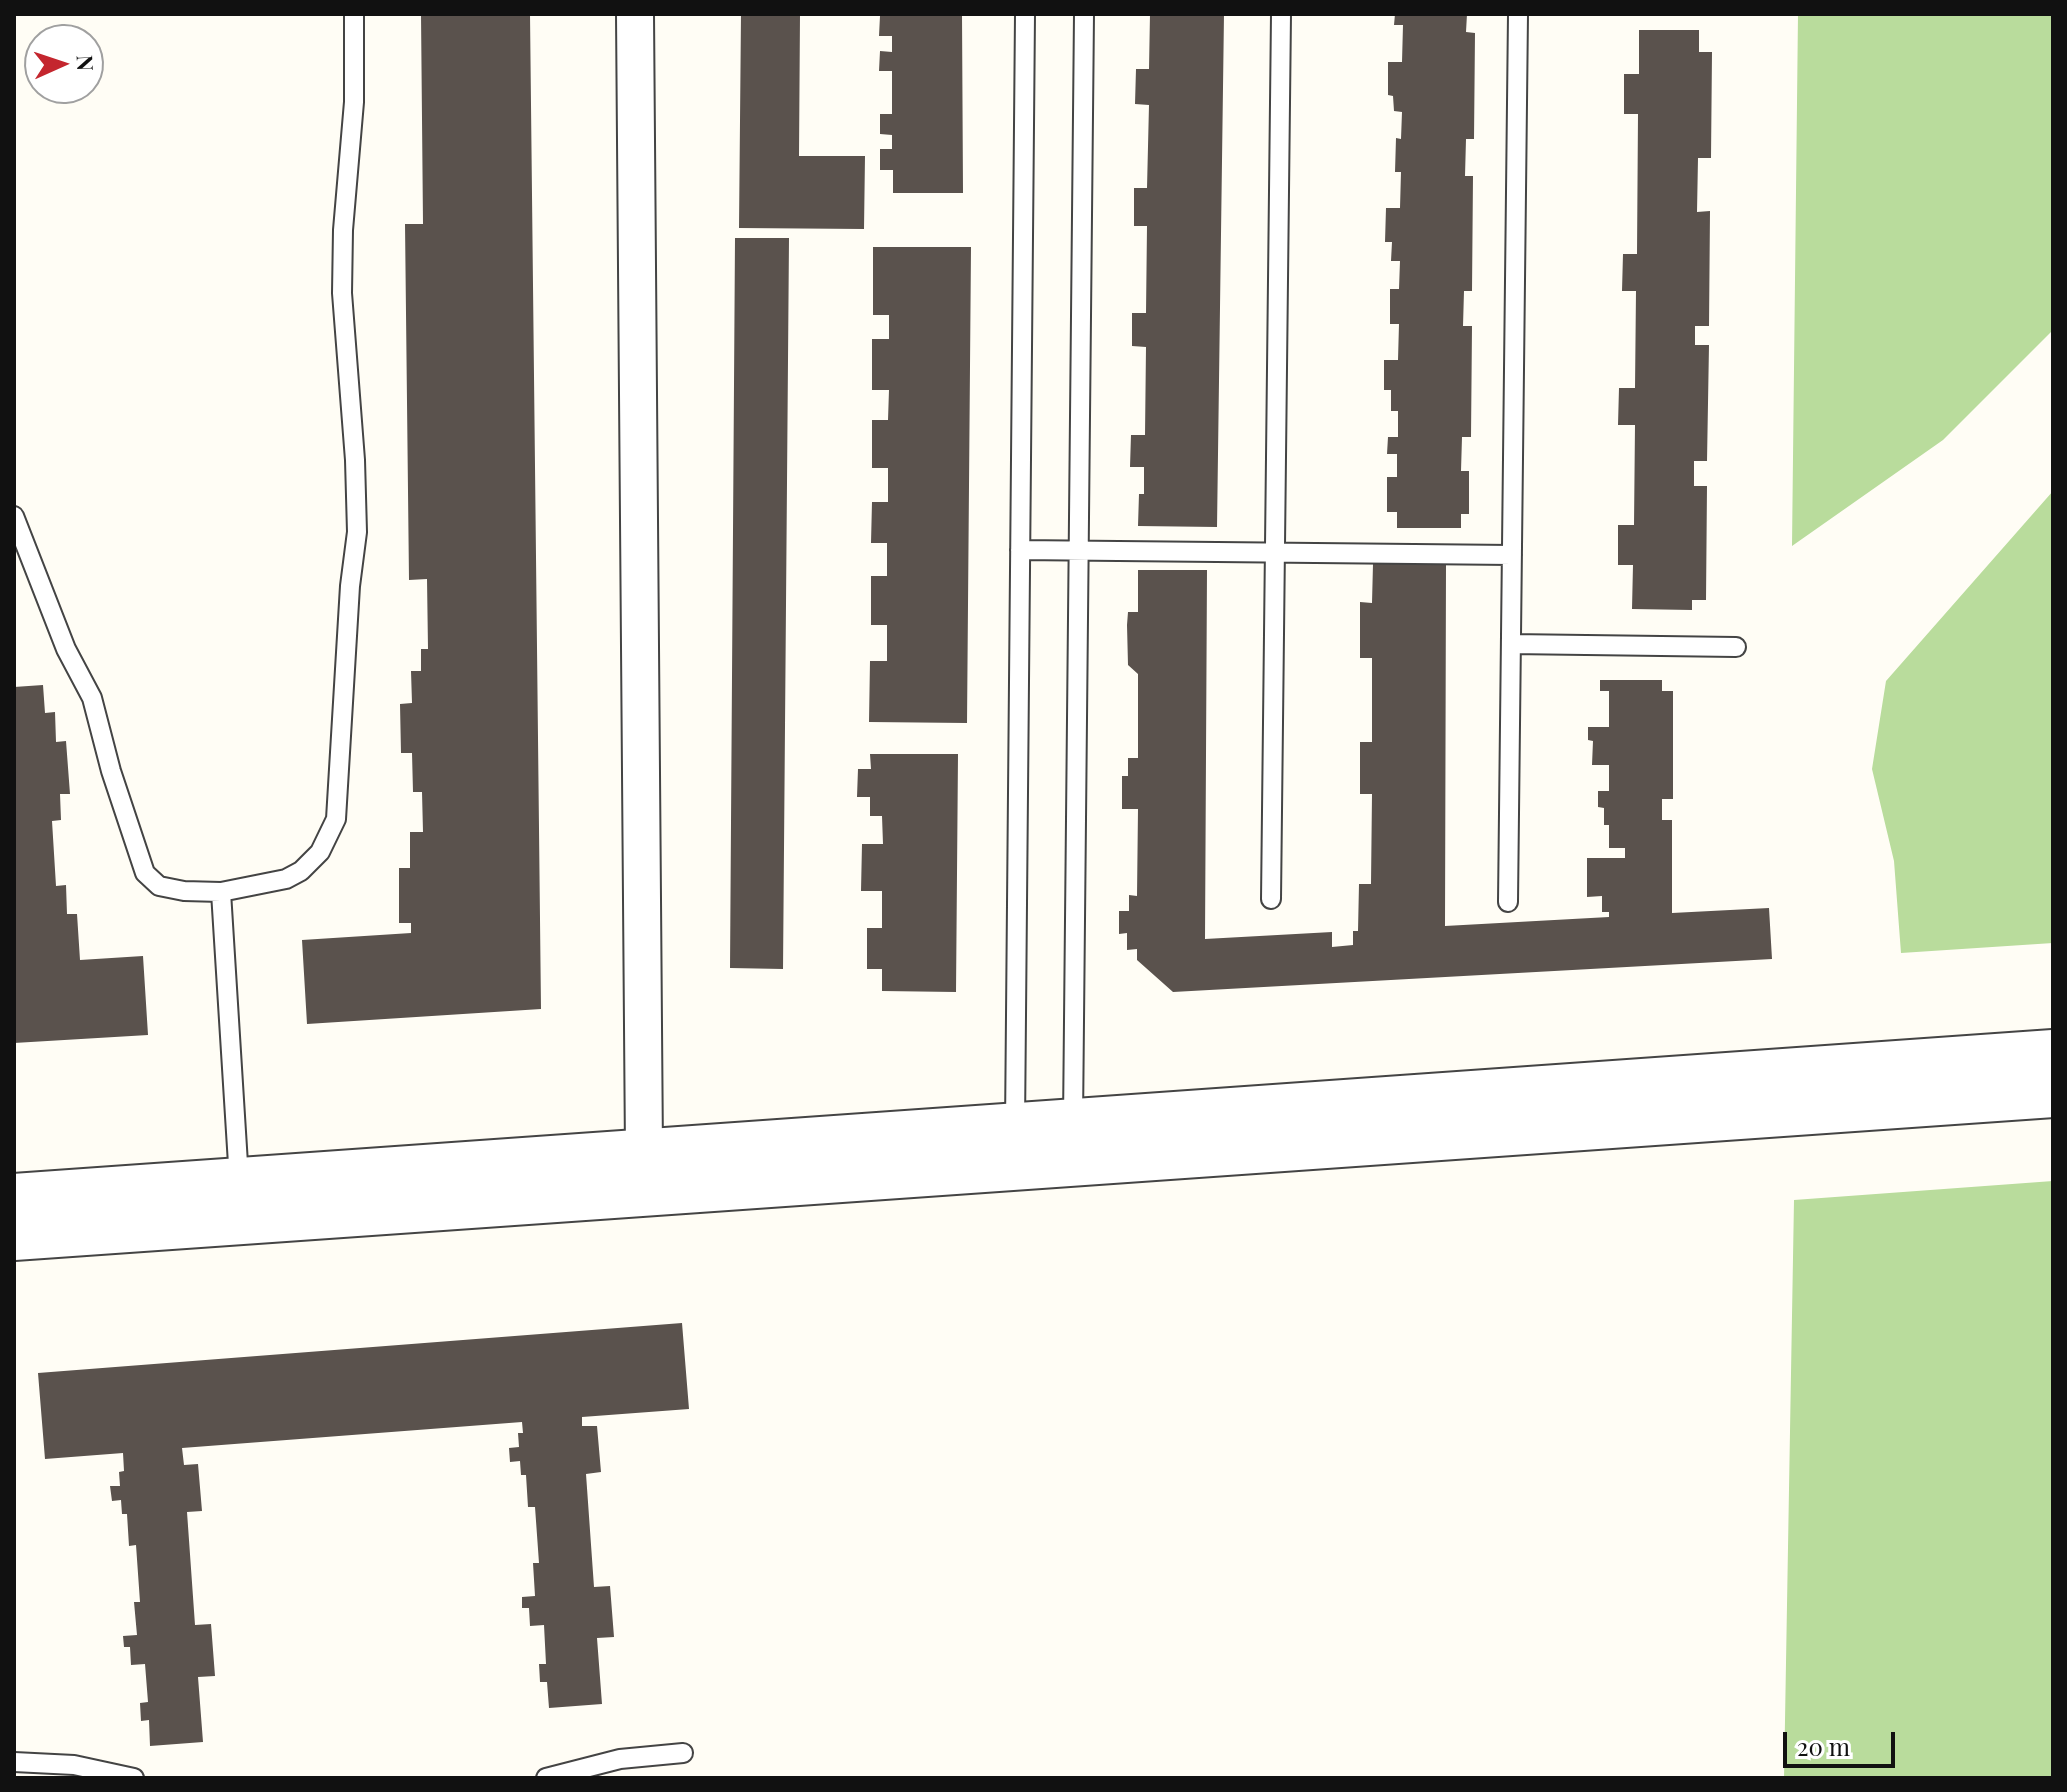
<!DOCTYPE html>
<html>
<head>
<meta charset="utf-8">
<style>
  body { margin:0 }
  #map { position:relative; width:2067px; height:1792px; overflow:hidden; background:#fffdf5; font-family:"Playfair Display",serif }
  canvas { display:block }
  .frame { position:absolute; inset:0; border:16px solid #111; pointer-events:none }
  .north { position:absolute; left:24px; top:24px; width:80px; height:80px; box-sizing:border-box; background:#fff; border:2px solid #a0a0a0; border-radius:50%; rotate:87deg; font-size:22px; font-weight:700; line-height:32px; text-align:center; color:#111 }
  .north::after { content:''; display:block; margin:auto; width:28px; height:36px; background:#c4262e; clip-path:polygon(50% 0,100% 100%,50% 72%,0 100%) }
  .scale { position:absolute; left:1783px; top:1732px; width:112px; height:36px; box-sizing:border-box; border:4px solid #111; border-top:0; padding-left:10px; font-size:24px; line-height:28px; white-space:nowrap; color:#111; -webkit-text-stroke:6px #fff; paint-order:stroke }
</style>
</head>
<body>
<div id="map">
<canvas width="2067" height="1792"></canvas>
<div class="frame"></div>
<div class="north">N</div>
<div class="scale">20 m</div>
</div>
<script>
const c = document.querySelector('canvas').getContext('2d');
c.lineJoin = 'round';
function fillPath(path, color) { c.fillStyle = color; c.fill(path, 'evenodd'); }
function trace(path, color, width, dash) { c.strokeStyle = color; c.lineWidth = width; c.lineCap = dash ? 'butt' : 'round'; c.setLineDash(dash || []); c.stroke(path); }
const forest = new Path2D(`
  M 1798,14 L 2053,14 L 2053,330 L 1943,440 L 1792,546 Z
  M 2053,491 L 2053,943 L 1901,953 L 1894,861 L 1872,769 L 1886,681 Z
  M 2053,1181 L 2053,1778 L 1784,1778 L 1794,1200 Z`);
const building = new Path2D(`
  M 421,14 L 530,14 L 541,1009 L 307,1024 L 302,940 L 411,933 L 411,923 L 399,923 L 399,868 L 410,868 L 410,832 L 423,832 L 422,792 L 413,792 L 412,753 L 401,753 L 400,704 L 412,703 L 411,671 L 421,671 L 421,649 L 428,649 L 427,579 L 409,580 L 405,224 L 423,224 Z
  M 741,14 L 800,14 L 799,156 L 865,156 L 864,229 L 739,228 Z
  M 892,14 L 962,14 L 963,193 L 893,193 L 893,170 L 880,170 L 880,149 L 892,149 L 892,135 L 880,134 L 880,114 L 892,114 L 892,71 L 879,71 L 880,51 L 892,52 L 892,36 L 879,36 L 880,16 L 892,16 Z
  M 1150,14 L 1224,14 L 1217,527 L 1138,526 L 1139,494 L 1144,494 L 1144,467 L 1130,467 L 1131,435 L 1145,435 L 1146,347 L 1132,346 L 1132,313 L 1146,313 L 1147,226 L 1134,226 L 1134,188 L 1147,188 L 1149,105 L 1135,104 L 1136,69 L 1149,69 Z
  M 1395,14 L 1467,14 L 1466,32 L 1475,33 L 1474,139 L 1466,139 L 1465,176 L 1473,176 L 1472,291 L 1464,291 L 1463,326 L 1472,326 L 1471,437 L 1462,437 L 1461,471 L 1469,471 L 1469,514 L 1461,514 L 1461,528 L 1397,528 L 1397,512 L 1387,512 L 1387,477 L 1397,477 L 1397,454 L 1387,454 L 1388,437 L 1398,437 L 1398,411 L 1391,411 L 1391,390 L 1384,390 L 1384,360 L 1398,360 L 1399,324 L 1390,324 L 1390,289 L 1399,289 L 1400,261 L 1391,261 L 1392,242 L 1385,242 L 1386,208 L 1400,208 L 1401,172 L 1395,172 L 1396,138 L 1401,139 L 1402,112 L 1394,111 L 1393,96 L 1388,95 L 1388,62 L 1402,62 L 1403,25 L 1394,25 Z
  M 1639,30 L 1699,30 L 1699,52 L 1712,52 L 1711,158 L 1698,158 L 1697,212 L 1710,211 L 1709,326 L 1695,326 L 1695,345 L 1709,345 L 1707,461 L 1694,461 L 1694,486 L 1707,486 L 1706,600 L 1692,600 L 1692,610 L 1632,609 L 1633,565 L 1618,565 L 1618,525 L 1634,525 L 1635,425 L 1618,425 L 1619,388 L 1635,388 L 1636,291 L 1622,291 L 1623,254 L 1637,254 L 1638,114 L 1624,114 L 1624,74 L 1639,74 Z
  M 735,238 L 789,238 L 783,969 L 730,968 Z
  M 873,247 L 971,247 L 967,723 L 869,722 L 870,661 L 887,661 L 887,625 L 871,625 L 871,576 L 887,576 L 887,543 L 871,543 L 872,502 L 888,502 L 888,468 L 872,468 L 872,420 L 888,420 L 889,390 L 872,390 L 872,339 L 889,339 L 889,315 L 873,315 Z
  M 1373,564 L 1446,564 L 1445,926 L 1609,917 L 1609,912 L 1602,912 L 1602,896 L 1587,897 L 1587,858 L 1625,858 L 1625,848 L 1609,848 L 1609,825 L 1604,825 L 1604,808 L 1598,807 L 1598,791 L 1609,791 L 1609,765 L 1592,765 L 1593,741 L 1588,740 L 1588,727 L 1609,727 L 1609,691 L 1600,691 L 1600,680 L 1662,680 L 1662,691 L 1673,691 L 1673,799 L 1662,799 L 1662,820 L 1672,820 L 1672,913 L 1769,908 L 1772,959 L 1173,992 L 1137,960 L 1137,949 L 1127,950 L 1127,933 L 1119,934 L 1119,911 L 1129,911 L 1129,895 L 1137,896 L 1138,809 L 1122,809 L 1122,776 L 1128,776 L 1128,758 L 1138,758 L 1138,674 L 1128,665 L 1127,625 L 1128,612 L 1138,612 L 1138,570 L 1207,570 L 1205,939 L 1332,932 L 1332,947 L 1353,945 L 1353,931 L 1358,931 L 1359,884 L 1371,884 L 1372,794 L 1360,794 L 1360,742 L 1372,742 L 1372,658 L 1360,658 L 1360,602 L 1372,603 Z
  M 43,685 L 45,713 L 55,712 L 56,742 L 66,741 L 70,794 L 60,794 L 61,820 L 52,821 L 56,886 L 66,885 L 67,914 L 77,914 L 80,960 L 143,956 L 148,1035 L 14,1043 L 14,687 Z
  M 870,754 L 958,754 L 956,992 L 882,991 L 882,969 L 867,969 L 867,928 L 882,928 L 882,891 L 861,891 L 862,844 L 883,844 L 882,816 L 870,816 L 870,797 L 857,797 L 858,769 L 871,769 Z
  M 682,1323 L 689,1409 L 582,1417 L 582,1426 L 597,1426 L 601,1472 L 586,1474 L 594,1587 L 610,1586 L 614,1637 L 597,1638 L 602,1704 L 549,1708 L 547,1682 L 540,1682 L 539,1664 L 546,1664 L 544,1625 L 530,1626 L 529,1608 L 522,1608 L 522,1597 L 535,1596 L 533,1563 L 539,1563 L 535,1507 L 528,1507 L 526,1475 L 521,1475 L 520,1461 L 510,1462 L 509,1448 L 519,1447 L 518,1433 L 523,1433 L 522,1422 L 182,1448 L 184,1465 L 198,1464 L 202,1511 L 187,1512 L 195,1625 L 211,1624 L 215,1676 L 198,1677 L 203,1742 L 150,1746 L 149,1720 L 141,1721 L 140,1703 L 148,1702 L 145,1664 L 131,1665 L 130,1647 L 124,1647 L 123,1636 L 137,1635 L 134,1602 L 140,1602 L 136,1545 L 129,1546 L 127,1514 L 122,1514 L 121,1500 L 112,1501 L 110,1486 L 120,1486 L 119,1472 L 124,1471 L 123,1453 L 45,1459 L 38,1373 Z`);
const service = new Path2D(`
  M 14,516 L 66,649 L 92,698 L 111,771 L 145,873 L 159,886 L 184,891 L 221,892 L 286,879 L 301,871 L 320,852 L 336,819 L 350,586 L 357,532 L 355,460 L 342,293 L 343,230 L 354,102 L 354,14
  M 1020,550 L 1512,555
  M 1511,644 L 1736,647
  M 221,892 L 239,1180
  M 1271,899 L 1281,14
  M 1508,902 L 1518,14
  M 1073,1121 L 1084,14
  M 1015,1126 L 1025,14
  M 14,1762 L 74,1765 L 134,1778
  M 546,1778 L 620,1759 L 683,1753`);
const minor = new Path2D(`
  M 635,14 L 644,1152`);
const tertiary = new Path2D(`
  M 14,1196 L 2053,1052
  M 14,1238 L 2053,1095`);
fillPath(forest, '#b9dc9c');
fillPath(building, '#5a524d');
trace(service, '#444', 22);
trace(minor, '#444', 40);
trace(tertiary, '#444', 48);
trace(service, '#fff', 18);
trace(minor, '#fff', 36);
trace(tertiary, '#fff', 44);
</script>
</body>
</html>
